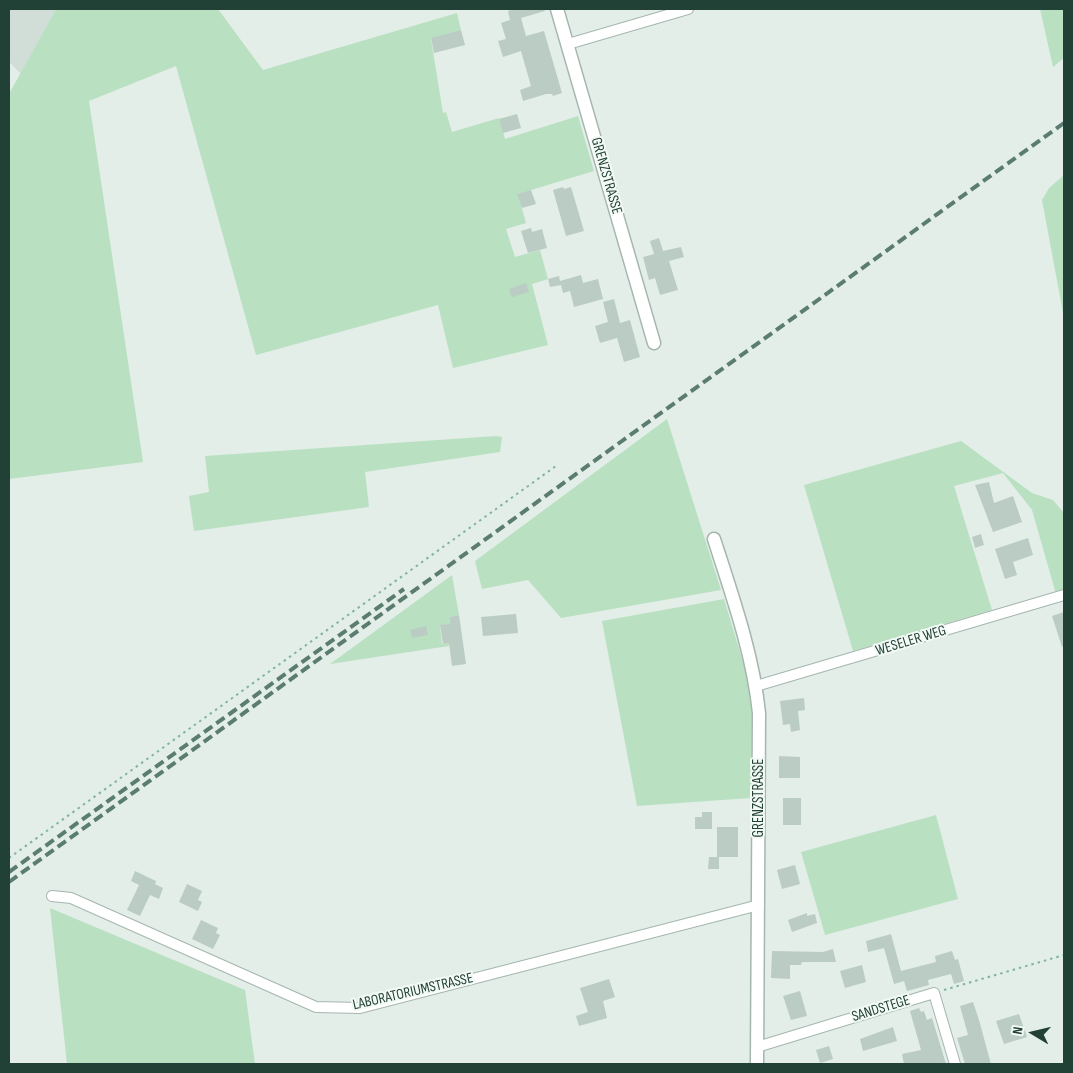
<!DOCTYPE html>
<html>
<head>
<meta charset="utf-8">
<style>
  body { margin:0 }
  #map { position:relative; width:1073px; height:1073px; overflow:hidden; background:#e3eee8; font-family:"Sofia Sans Condensed",sans-serif }
  canvas { display:block }
  .frame { position:absolute; inset:0; border:10px solid #214036; pointer-events:none }
  .north { position:absolute; left:1008px; top:1008px; width:50px; height:50px; -webkit-text-stroke:4px #f3faf6; paint-order:stroke; rotate:279deg; font-size:14px; font-weight:700; line-height:20px; text-align:center; color:#214036 }
  .north::after { content:''; display:block; margin:auto; width:18px; height:22px; background:#214036; clip-path:polygon(50% 0,100% 100%,50% 72%,0 100%) }
</style>
</head>
<body>
<div id="map">
<canvas width="1073" height="1073"></canvas>
<div class="frame"></div>
<div class="north">N</div>
</div>
<script>
const c = document.querySelector('canvas').getContext('2d');
c.lineJoin = 'round';
function fillPath(path, color) { c.fillStyle = color; c.fill(path, 'evenodd'); }
function trace(path, color, width, dash) { c.strokeStyle = color; c.lineWidth = width; c.lineCap = dash ? 'butt' : 'round'; c.setLineDash(dash || []); c.stroke(path); }
function drawText(font, color, halo, rows, align = 'center') {
  c.font = font + ' "Sofia Sans Condensed",sans-serif'; c.lineWidth = 4; c.setLineDash([]); c.textBaseline = 'middle'; c.strokeStyle = halo; c.fillStyle = color; for (const [text, x, y, turn = 0] of rows) {
    c.save(); c.translate(x, y); c.rotate((+turn || 0) * Math.PI / 180); c.textAlign = isNaN(turn) ? turn : align; if (halo) c.strokeText(text, 0, 0); c.fillText(text, 0, 0); c.restore();
  }
}
const built = new Path2D(`
  M 9,9 L 56,9 L 21,74 L 9,62 Z`);
const green = new Path2D(`
  M 56,9 L 218,9 L 263,70 L 457,13 L 461,30 L 431,39 L 443,113 L 446,112 L 452,132 L 499,118 L 505,139 L 578,116 L 594,171 L 518,194 L 526,223 L 506,229 L 515,257 L 540,250 L 548,279 L 532,284 L 548,345 L 453,368 L 438,305 L 256,355 L 176,66 L 89,101 L 143,462 L 9,479 L 9,94 Z
  M 1040,9 L 1064,9 L 1064,58 L 1053,67 Z
  M 1064,175 L 1064,318 L 1042,200 L 1049,188 Z
  M 667,419 L 721,590 L 561,618 L 528,580 L 482,589 L 475,561 Z
  M 496,436 L 502,437 L 500,452 L 365,472 L 369,507 L 194,531 L 189,496 L 209,492 L 205,456 Z
  M 961,441 L 1032,493 L 1053,500 L 1064,513 L 1064,592 L 1056,594 L 1032,510 L 1003,473 L 954,486 L 992,610 L 853,651 L 804,485 Z
  M 452,575 L 459,615 L 449,617 L 450,624 L 440,626 L 442,644 L 449,643 L 449,646 L 330,664 Z
  M 724,599 L 752,692 L 751,798 L 637,806 L 602,621 Z
  M 936,815 L 958,899 L 825,935 L 801,852 Z
  M 50,908 L 245,990 L 255,1064 L 67,1064 Z`);
const building = new Path2D(`
  M 515,9 L 544,9 L 545,11 L 521,18 L 526,36 L 544,31 L 562,93 L 553,96 L 552,94 L 546,94 L 523,101 L 520,90 L 531,86 L 521,51 L 503,57 L 498,41 L 506,39 L 501,23 L 510,20 L 508,11 Z
  M 461,30 L 465,45 L 434,53 L 431,38 Z
  M 517,114 L 521,128 L 503,133 L 499,119 Z
  M 563,187 L 564,189 L 571,187 L 584,231 L 566,236 L 553,190 Z
  M 531,190 L 536,204 L 522,208 L 517,194 Z
  M 531,228 L 532,232 L 542,229 L 547,248 L 528,253 L 521,231 Z
  M 659,238 L 663,251 L 681,247 L 684,257 L 669,261 L 678,290 L 660,295 L 655,278 L 649,280 L 643,257 L 654,254 L 650,241 Z
  M 581,275 L 583,283 L 598,279 L 603,299 L 574,307 L 570,291 L 563,293 L 561,285 L 550,287 L 548,279 L 559,276 L 560,281 Z
  M 526,283 L 529,292 L 512,297 L 509,289 Z
  M 614,299 L 620,323 L 630,320 L 640,357 L 624,362 L 617,338 L 600,343 L 595,326 L 608,322 L 603,302 Z
  M 989,482 L 994,503 L 1013,496 L 1022,522 L 993,532 L 975,485 Z
  M 981,534 L 984,545 L 975,548 L 972,537 Z
  M 1028,538 L 1033,555 L 1013,562 L 1017,575 L 1005,579 L 995,549 Z
  M 1064,612 L 1064,646 L 1062,647 L 1052,616 Z
  M 516,614 L 518,633 L 483,636 L 481,617 Z
  M 459,615 L 466,664 L 452,666 L 449,643 L 443,644 L 440,625 L 450,624 L 449,617 Z
  M 426,626 L 428,635 L 412,638 L 410,630 Z
  M 804,698 L 805,710 L 798,711 L 800,730 L 791,732 L 790,724 L 783,725 L 780,701 Z
  M 779,756 L 800,757 L 800,778 L 779,778 Z
  M 783,798 L 801,798 L 801,825 L 783,825 Z
  M 702,812 L 712,812 L 712,829 L 695,829 L 695,817 L 702,817 Z
  M 717,827 L 738,827 L 738,857 L 717,857 Z
  M 709,857 L 719,857 L 719,869 L 708,869 Z
  M 795,865 L 800,884 L 782,889 L 777,870 Z
  M 135,871 L 156,881 L 155,884 L 163,888 L 159,899 L 150,895 L 140,916 L 127,910 L 139,885 L 131,881 Z
  M 187,884 L 202,891 L 198,900 L 202,902 L 198,911 L 179,902 Z
  M 807,913 L 807,916 L 815,914 L 817,923 L 792,932 L 788,920 Z
  M 201,920 L 218,928 L 216,933 L 220,935 L 213,949 L 192,939 Z
  M 891,934 L 901,971 L 936,962 L 935,956 L 952,951 L 955,960 L 958,959 L 964,981 L 954,984 L 951,974 L 928,980 L 929,985 L 907,991 L 904,981 L 894,984 L 884,948 L 868,952 L 866,941 Z
  M 833,949 L 836,962 L 802,962 L 801,965 L 790,965 L 790,979 L 771,978 L 772,951 L 823,952 Z
  M 862,965 L 866,982 L 845,988 L 840,971 Z
  M 609,979 L 615,997 L 603,1001 L 607,1018 L 579,1026 L 576,1016 L 588,1012 L 580,988 Z
  M 800,991 L 807,1016 L 791,1020 L 783,996 Z
  M 973,1002 L 979,1020 L 991,1064 L 965,1064 L 957,1038 L 968,1035 L 960,1006 Z
  M 919,1008 L 921,1012 L 924,1011 L 927,1020 L 932,1018 L 946,1064 L 904,1064 L 902,1054 L 921,1050 L 910,1011 Z
  M 1019,1014 L 1027,1037 L 1004,1044 L 996,1021 Z
  M 893,1027 L 897,1041 L 863,1051 L 860,1039 Z
  M 829,1046 L 833,1059 L 820,1063 L 816,1050 Z`);
const path = new Path2D(`
  M 9,858 L 556,466
  M 944,990 L 1064,955`);
const minor = new Path2D(`
  M 568,44 L 688,9
  M 756,686 L 1064,595
  M 52,896 L 71,898 L 316,1007 L 360,1008 L 759,905
  M 757,1047 L 934,993 L 955,1064`);
const tertiary = new Path2D(`
  M 557,9 L 654,343
  M 714,539 C 732,595 753,654 759,713 L 757,1064`);
const rail = new Path2D(`
  M 9,872 L 404,589
  M 9,882 L 1064,123`);
const streetNames = [
  ["GRENZSTRASSE",606,176,74],
  ["WESELER WEG",911,641,-17],
  ["GRENZSTRASSE",759,798,-90],
  ["LABORATORIUMSTRASSE",413,992,-13],
  ["SANDSTEGE",881,1009,-17]
];
fillPath(built, '#d1ded7');
fillPath(green, '#bae0c2');
fillPath(building, '#baccc4');
trace(minor, '#a5b6af', 12);
trace(tertiary, '#a5b6af', 15);
trace(path, '#81b3a1', 2, [2.5, 4]);
trace(minor, '#fff', 10);
trace(tertiary, '#fff', 12);
trace(rail, '#5b7c71', 4, [10, 5]);
drawText('15px', '#214036', '#f3faf6', streetNames);
</script>
</body>
</html>
